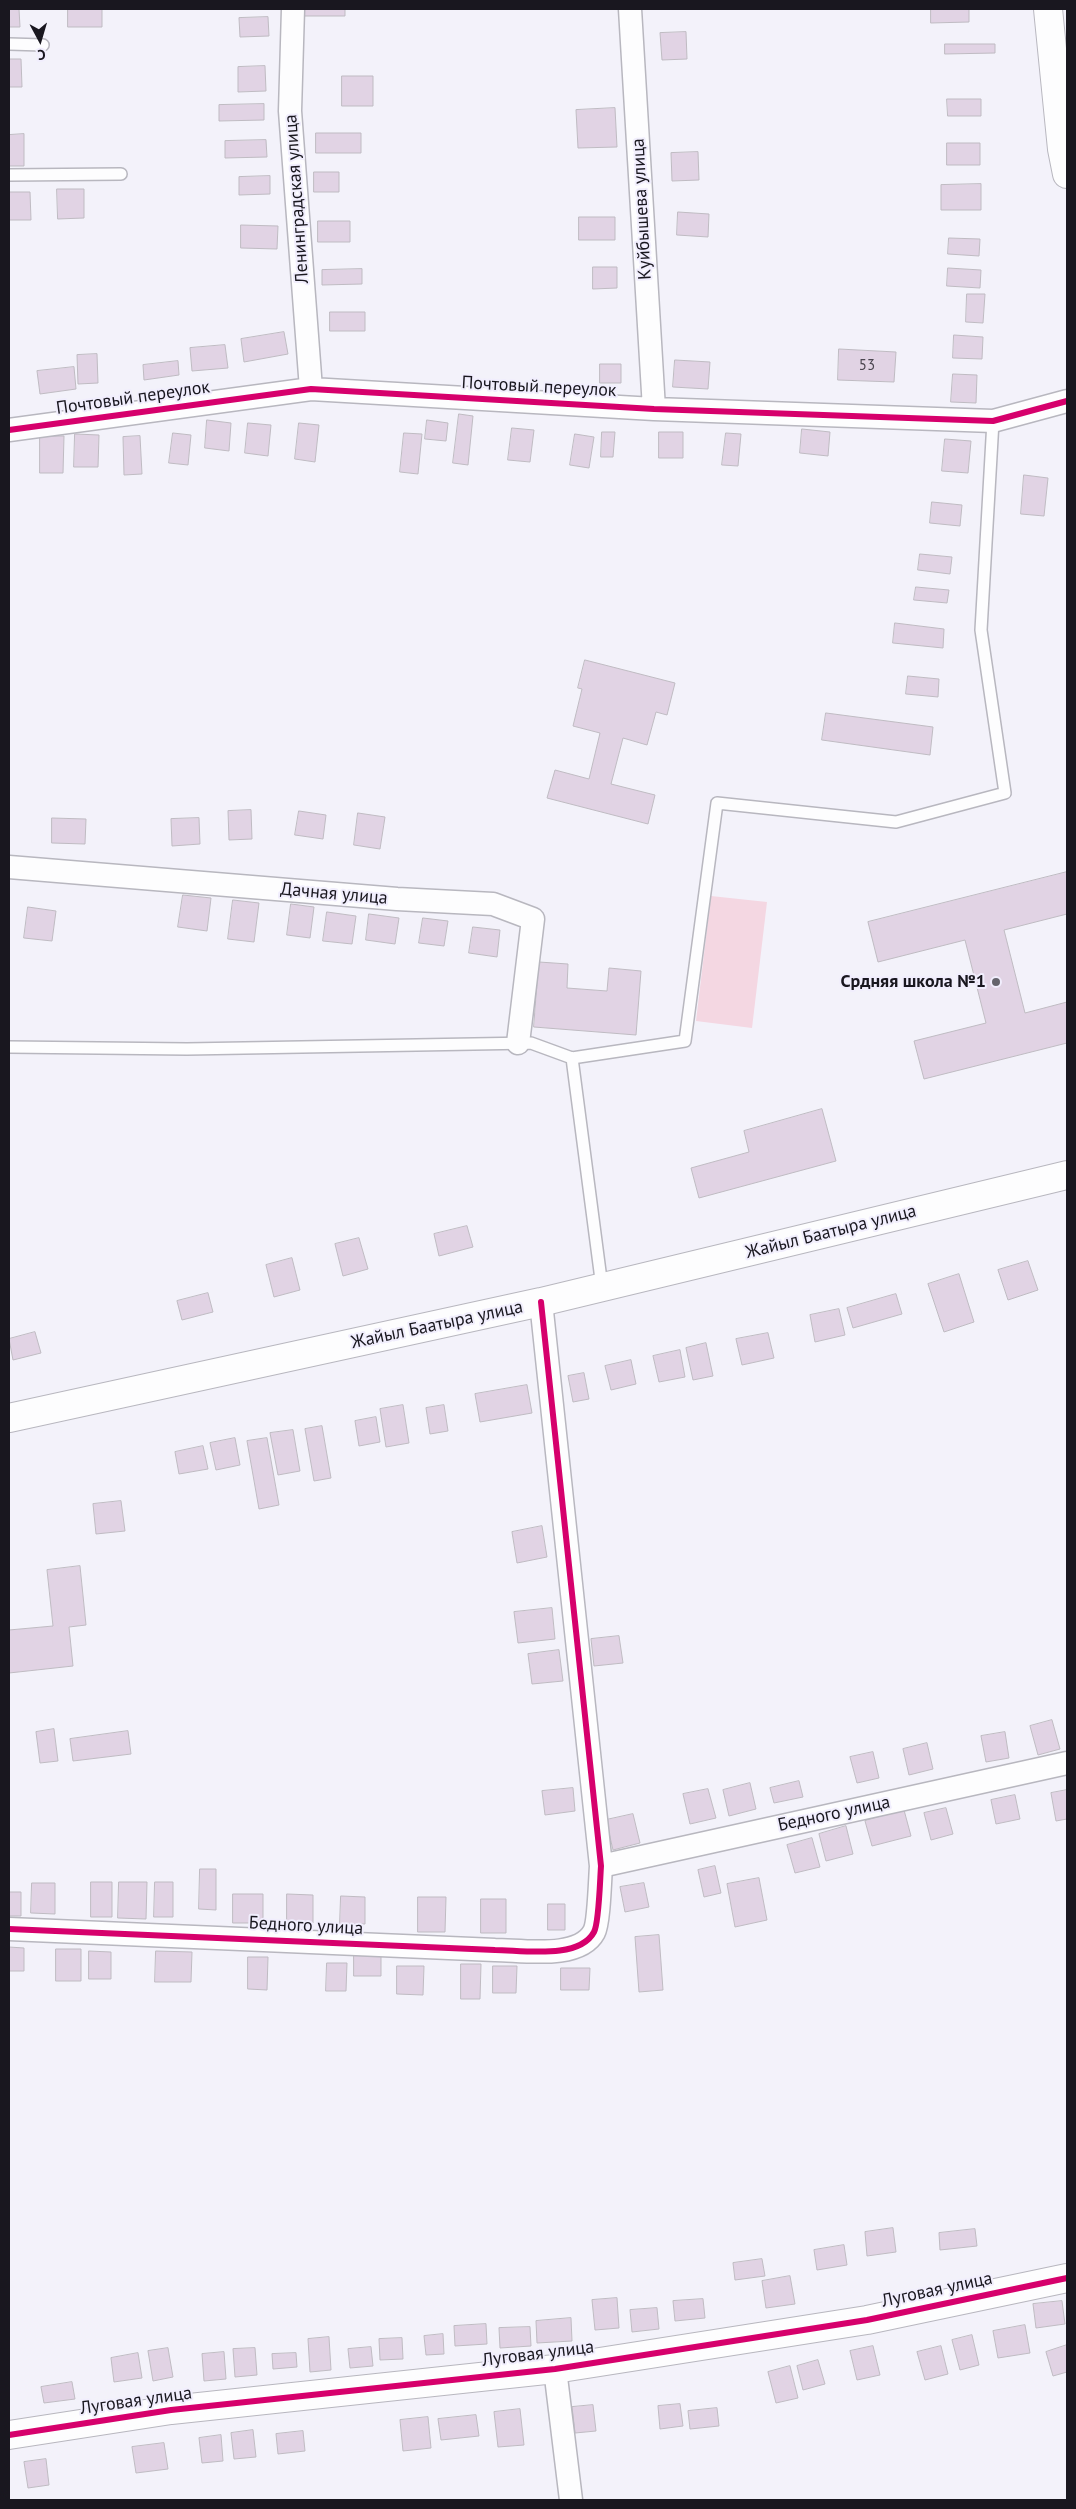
<!DOCTYPE html>
<html>
<head>
<meta charset="utf-8">
<style>
  body { margin:0 }
  #map { position:relative; width:1076px; height:2509px; overflow:hidden; background:#f3f2fa; font-family:"PT Sans",sans-serif }
  canvas { display:block }
  .frame { position:absolute; inset:0; border:10px solid #19171f; pointer-events:none }
  .north { position:absolute; left:15px; top:15px; width:50px; height:50px; -webkit-text-stroke:4px #f1eefd; paint-order:stroke; rotate:174deg; font-size:14px; font-weight:700; line-height:20px; text-align:center; color:#19171f }
  .north::after { content:''; display:block; margin:auto; width:18px; height:22px; background:#19171f; clip-path:polygon(50% 0,100% 100%,50% 72%,0 100%) }
</style>
</head>
<body>
<div id="map">
<canvas width="1076" height="2509"></canvas>
<div class="frame"></div>
<div class="north">С</div>
</div>
<script>
const c = document.querySelector('canvas').getContext('2d');
c.lineJoin = 'round';
function fillPath(path, color) { c.fillStyle = color; c.fill(path, 'evenodd'); }
function trace(path, color, width, dash) { c.strokeStyle = color; c.lineWidth = width; c.lineCap = dash ? 'butt' : 'round'; c.setLineDash(dash || []); c.stroke(path); }
function drawText(font, color, halo, rows, align = 'center') {
  c.font = font + ' "PT Sans",sans-serif'; c.lineWidth = 4; c.setLineDash([]); c.textBaseline = 'middle'; c.strokeStyle = halo; c.fillStyle = color; for (const [text, x, y, turn = 0] of rows) {
    c.save(); c.translate(x, y); c.rotate((+turn || 0) * Math.PI / 180); c.textAlign = isNaN(turn) ? turn : align; if (halo) c.strokeText(text, 0, 0); c.fillText(text, 0, 0); c.restore();
  }
}
const green = new Path2D(`
  M 711,896 L 767,902 L 752,1028 L 696,1021 Z`);
const building = new Path2D(`
  M 9,9 L 19,9 L 20,27 L 9,27 Z
  M 68,9 L 102,9 L 102,27 L 68,27 Z
  M 304,9 L 345,9 L 345,16 L 304,16 Z
  M 931,9 L 969,9 L 969,22 L 931,23 Z
  M 268,17 L 269,36 L 240,37 L 239,18 Z
  M 686,32 L 687,59 L 662,60 L 660,33 Z
  M 945,44 L 995,44 L 995,53 L 945,54 Z
  M 9,59 L 21,59 L 22,87 L 9,87 Z
  M 265,66 L 266,91 L 238,92 L 238,67 Z
  M 342,76 L 373,76 L 373,106 L 342,106 Z
  M 947,99 L 981,99 L 981,116 L 948,116 Z
  M 264,104 L 264,120 L 219,121 L 219,105 Z
  M 615,108 L 617,147 L 578,148 L 576,110 Z
  M 316,133 L 361,133 L 361,153 L 316,153 Z
  M 24,134 L 24,166 L 9,166 L 9,135 Z
  M 266,140 L 267,157 L 225,158 L 225,141 Z
  M 947,143 L 980,143 L 980,165 L 947,165 Z
  M 698,152 L 699,180 L 672,181 L 671,153 Z
  M 314,172 L 339,172 L 339,192 L 314,192 Z
  M 270,176 L 270,194 L 239,195 L 239,177 Z
  M 981,184 L 981,210 L 941,210 L 941,185 Z
  M 57,189 L 84,189 L 84,218 L 58,219 Z
  M 9,192 L 30,192 L 31,220 L 9,220 Z
  M 678,212 L 709,214 L 708,237 L 677,235 Z
  M 579,217 L 615,217 L 615,240 L 579,240 Z
  M 318,221 L 350,221 L 350,242 L 318,242 Z
  M 241,225 L 278,226 L 277,249 L 241,248 Z
  M 949,238 L 980,239 L 979,256 L 948,254 Z
  M 593,267 L 617,267 L 617,288 L 593,289 Z
  M 948,268 L 981,270 L 980,288 L 947,286 Z
  M 362,269 L 362,284 L 322,285 L 322,270 Z
  M 967,294 L 985,294 L 983,323 L 966,322 Z
  M 330,312 L 365,312 L 365,331 L 330,331 Z
  M 284,332 L 288,354 L 244,362 L 241,339 Z
  M 954,335 L 983,337 L 982,359 L 953,358 Z
  M 225,345 L 228,368 L 192,371 L 190,348 Z
  M 839,349 L 896,352 L 894,382 L 838,380 Z
  M 97,354 L 98,383 L 78,384 L 77,355 Z
  M 675,360 L 710,362 L 708,389 L 673,387 Z
  M 178,361 L 179,375 L 144,380 L 143,365 Z
  M 600,364 L 621,364 L 621,383 L 600,383 Z
  M 74,367 L 76,389 L 40,394 L 37,371 Z
  M 953,374 L 977,375 L 976,403 L 951,402 Z
  M 459,414 L 473,416 L 468,465 L 453,463 Z
  M 207,420 L 231,423 L 229,451 L 205,448 Z
  M 427,420 L 448,423 L 446,441 L 425,439 Z
  M 248,423 L 271,425 L 268,456 L 245,453 Z
  M 299,423 L 319,425 L 315,462 L 295,459 Z
  M 512,428 L 534,430 L 530,462 L 508,460 Z
  M 802,429 L 830,432 L 828,456 L 800,453 Z
  M 602,432 L 615,432 L 613,457 L 601,457 Z
  M 659,432 L 683,432 L 683,458 L 659,458 Z
  M 173,433 L 191,435 L 188,465 L 169,463 Z
  M 404,433 L 422,434 L 418,474 L 400,472 Z
  M 726,433 L 741,434 L 738,466 L 722,465 Z
  M 75,434 L 99,435 L 98,467 L 74,467 Z
  M 575,434 L 594,437 L 589,468 L 570,465 Z
  M 40,436 L 64,436 L 63,473 L 40,473 Z
  M 140,436 L 142,474 L 124,475 L 123,437 Z
  M 945,439 L 971,441 L 968,473 L 942,471 Z
  M 1024,475 L 1048,478 L 1044,516 L 1021,514 Z
  M 932,502 L 962,505 L 960,526 L 930,523 Z
  M 920,554 L 952,557 L 950,574 L 918,570 Z
  M 916,587 L 949,590 L 947,603 L 914,600 Z
  M 895,623 L 944,629 L 943,648 L 893,643 Z
  M 585,660 L 675,683 L 667,715 L 656,712 L 647,745 L 623,738 L 611,784 L 655,795 L 648,824 L 547,798 L 555,770 L 589,779 L 600,733 L 573,726 L 582,689 L 578,688 Z
  M 908,676 L 939,679 L 938,697 L 906,694 Z
  M 826,713 L 933,727 L 930,755 L 822,740 Z
  M 251,810 L 252,839 L 229,840 L 228,811 Z
  M 299,811 L 326,815 L 323,839 L 295,835 Z
  M 358,813 L 385,817 L 380,849 L 354,845 Z
  M 52,818 L 86,819 L 85,844 L 52,843 Z
  M 199,818 L 200,844 L 172,846 L 171,819 Z
  M 1067,872 L 1067,914 L 1004,930 L 1025,1013 L 1067,1002 L 1067,1043 L 924,1079 L 914,1041 L 986,1023 L 965,940 L 878,962 L 868,922 Z
  M 183,895 L 211,898 L 207,931 L 178,927 Z
  M 233,900 L 259,903 L 254,942 L 228,939 Z
  M 291,904 L 314,907 L 310,938 L 287,935 Z
  M 28,907 L 56,911 L 52,941 L 24,938 Z
  M 327,912 L 356,916 L 352,944 L 323,941 Z
  M 369,914 L 399,918 L 395,944 L 366,940 Z
  M 423,918 L 448,921 L 444,946 L 419,943 Z
  M 473,927 L 500,930 L 497,957 L 469,953 Z
  M 539,962 L 568,964 L 567,988 L 607,991 L 609,968 L 641,971 L 636,1035 L 534,1027 Z
  M 822,1109 L 836,1161 L 699,1198 L 691,1168 L 749,1152 L 744,1131 Z
  M 467,1226 L 473,1247 L 439,1256 L 434,1234 Z
  M 359,1238 L 368,1269 L 343,1276 L 335,1244 Z
  M 292,1258 L 300,1290 L 274,1297 L 266,1265 Z
  M 1028,1261 L 1038,1290 L 1008,1300 L 998,1270 Z
  M 959,1274 L 974,1322 L 944,1332 L 928,1284 Z
  M 208,1293 L 213,1312 L 182,1320 L 177,1301 Z
  M 896,1294 L 902,1314 L 853,1328 L 847,1308 Z
  M 839,1309 L 845,1335 L 815,1342 L 810,1315 Z
  M 35,1332 L 41,1353 L 13,1360 L 9,1339 Z
  M 768,1333 L 774,1358 L 742,1365 L 736,1339 Z
  M 706,1343 L 713,1376 L 693,1380 L 686,1348 Z
  M 680,1350 L 685,1377 L 659,1382 L 653,1356 Z
  M 631,1360 L 636,1384 L 611,1390 L 605,1366 Z
  M 584,1373 L 589,1399 L 573,1402 L 568,1376 Z
  M 527,1385 L 532,1413 L 480,1422 L 475,1394 Z
  M 403,1405 L 409,1443 L 386,1447 L 380,1409 Z
  M 444,1405 L 448,1431 L 430,1434 L 426,1408 Z
  M 376,1417 L 380,1442 L 359,1446 L 355,1421 Z
  M 322,1426 L 331,1478 L 314,1481 L 305,1429 Z
  M 293,1430 L 300,1471 L 278,1475 L 270,1433 Z
  M 235,1438 L 240,1465 L 216,1470 L 210,1443 Z
  M 267,1438 L 279,1505 L 259,1509 L 247,1441 Z
  M 203,1446 L 208,1469 L 179,1474 L 175,1452 Z
  M 121,1501 L 125,1531 L 96,1534 L 93,1504 Z
  M 542,1526 L 547,1557 L 517,1563 L 512,1532 Z
  M 80,1566 L 86,1625 L 69,1627 L 73,1666 L 9,1673 L 9,1630 L 53,1626 L 47,1570 Z
  M 552,1608 L 555,1639 L 518,1643 L 514,1612 Z
  M 619,1636 L 623,1663 L 594,1666 L 591,1639 Z
  M 559,1650 L 563,1681 L 532,1684 L 528,1654 Z
  M 1052,1720 L 1060,1749 L 1038,1755 L 1030,1726 Z
  M 54,1729 L 58,1761 L 40,1763 L 36,1732 Z
  M 128,1731 L 131,1754 L 73,1761 L 70,1739 Z
  M 1005,1732 L 1009,1758 L 986,1762 L 981,1736 Z
  M 927,1743 L 933,1769 L 909,1775 L 903,1749 Z
  M 873,1752 L 879,1778 L 857,1783 L 850,1757 Z
  M 799,1781 L 803,1797 L 774,1803 L 770,1788 Z
  M 750,1783 L 756,1809 L 729,1816 L 723,1790 Z
  M 573,1788 L 575,1811 L 545,1815 L 542,1791 Z
  M 708,1789 L 716,1818 L 690,1824 L 683,1794 Z
  M 1067,1790 L 1067,1819 L 1056,1821 L 1051,1793 Z
  M 1015,1795 L 1020,1819 L 996,1824 L 991,1800 Z
  M 946,1808 L 953,1834 L 931,1840 L 924,1813 Z
  M 904,1810 L 911,1836 L 872,1846 L 865,1821 Z
  M 633,1814 L 640,1843 L 613,1850 L 606,1820 Z
  M 846,1826 L 853,1854 L 826,1861 L 819,1834 Z
  M 812,1838 L 820,1867 L 795,1873 L 787,1845 Z
  M 715,1866 L 721,1893 L 704,1897 L 698,1870 Z
  M 200,1869 L 216,1869 L 216,1910 L 199,1909 Z
  M 759,1878 L 767,1920 L 735,1927 L 727,1884 Z
  M 91,1882 L 112,1882 L 112,1917 L 91,1917 Z
  M 119,1882 L 147,1882 L 146,1919 L 118,1918 Z
  M 155,1882 L 173,1882 L 173,1917 L 154,1917 Z
  M 32,1883 L 55,1883 L 55,1914 L 31,1913 Z
  M 644,1883 L 649,1907 L 625,1912 L 620,1887 Z
  M 9,1892 L 21,1892 L 21,1916 L 9,1916 Z
  M 233,1894 L 263,1894 L 263,1923 L 233,1923 Z
  M 287,1894 L 313,1895 L 313,1923 L 287,1923 Z
  M 341,1896 L 365,1897 L 365,1924 L 340,1924 Z
  M 418,1897 L 446,1897 L 445,1932 L 418,1932 Z
  M 481,1899 L 506,1899 L 506,1933 L 481,1933 Z
  M 548,1904 L 565,1904 L 565,1930 L 548,1930 Z
  M 659,1935 L 663,1990 L 639,1992 L 635,1937 Z
  M 9,1947 L 24,1948 L 24,1971 L 9,1971 Z
  M 56,1949 L 81,1949 L 81,1981 L 56,1981 Z
  M 89,1951 L 111,1952 L 111,1979 L 89,1979 Z
  M 156,1951 L 192,1952 L 191,1982 L 155,1982 Z
  M 354,1954 L 381,1954 L 381,1976 L 354,1976 Z
  M 248,1957 L 268,1957 L 267,1990 L 248,1989 Z
  M 327,1963 L 347,1963 L 346,1991 L 326,1991 Z
  M 461,1964 L 481,1964 L 480,1999 L 461,1999 Z
  M 397,1966 L 424,1966 L 423,1995 L 397,1994 Z
  M 493,1966 L 517,1966 L 516,1993 L 493,1993 Z
  M 561,1968 L 590,1968 L 589,1990 L 561,1990 Z
  M 893,2228 L 896,2252 L 867,2256 L 865,2232 Z
  M 975,2229 L 977,2246 L 940,2250 L 939,2233 Z
  M 844,2245 L 847,2265 L 817,2270 L 814,2250 Z
  M 762,2259 L 765,2276 L 735,2280 L 733,2263 Z
  M 790,2276 L 795,2304 L 766,2308 L 762,2281 Z
  M 617,2298 L 619,2328 L 595,2330 L 592,2300 Z
  M 703,2299 L 705,2318 L 675,2321 L 673,2301 Z
  M 1062,2301 L 1065,2324 L 1036,2328 L 1033,2304 Z
  M 657,2308 L 659,2329 L 632,2332 L 630,2310 Z
  M 571,2318 L 572,2341 L 537,2343 L 536,2321 Z
  M 486,2324 L 487,2344 L 455,2346 L 454,2326 Z
  M 1025,2325 L 1030,2353 L 998,2358 L 993,2331 Z
  M 530,2327 L 531,2346 L 500,2348 L 499,2328 Z
  M 443,2334 L 444,2354 L 426,2355 L 424,2336 Z
  M 972,2335 L 979,2365 L 960,2370 L 952,2340 Z
  M 329,2337 L 331,2370 L 310,2372 L 308,2339 Z
  M 402,2338 L 403,2359 L 380,2360 L 379,2339 Z
  M 1067,2345 L 1067,2372 L 1053,2376 L 1046,2352 Z
  M 873,2346 L 880,2375 L 857,2380 L 850,2351 Z
  M 941,2346 L 948,2374 L 925,2380 L 917,2352 Z
  M 371,2347 L 373,2366 L 350,2368 L 348,2349 Z
  M 168,2348 L 173,2377 L 153,2381 L 148,2351 Z
  M 255,2348 L 257,2375 L 235,2377 L 233,2349 Z
  M 224,2352 L 226,2379 L 204,2381 L 202,2354 Z
  M 138,2353 L 142,2378 L 114,2382 L 111,2358 Z
  M 296,2353 L 297,2367 L 273,2369 L 272,2354 Z
  M 818,2360 L 825,2384 L 803,2390 L 797,2366 Z
  M 790,2366 L 798,2398 L 776,2403 L 768,2372 Z
  M 72,2382 L 75,2399 L 44,2403 L 41,2387 Z
  M 680,2404 L 683,2426 L 660,2429 L 658,2406 Z
  M 593,2405 L 596,2431 L 575,2433 L 572,2407 Z
  M 717,2408 L 719,2426 L 690,2429 L 688,2411 Z
  M 520,2409 L 524,2445 L 498,2447 L 494,2412 Z
  M 476,2415 L 479,2436 L 441,2440 L 438,2419 Z
  M 428,2417 L 431,2448 L 403,2451 L 400,2420 Z
  M 253,2430 L 256,2457 L 234,2459 L 231,2433 Z
  M 303,2431 L 305,2451 L 278,2454 L 276,2434 Z
  M 221,2435 L 223,2461 L 202,2463 L 199,2438 Z
  M 164,2443 L 168,2469 L 136,2473 L 132,2447 Z
  M 46,2459 L 49,2485 L 28,2488 L 24,2462 Z`);
const service = new Path2D(`
  M 9,44 L 43,45
  M 9,175 L 121,174
  M 9,1047 L 187,1049 L 531,1043 L 572,1058 L 602,1287
  M 572,1058 L 685,1041 L 717,803 L 896,822 L 1005,793 L 981,630 L 993,421`);
const minor = new Path2D(`
  M 293,9 L 290,111 L 311,389
  M 630,9 L 654,409
  M 9,430 L 311,389 L 654,409 L 993,421 L 1067,401
  M 9,867 L 397,899 L 493,904 L 533,919 L 518,1043
  M 601,1866 L 1067,1763
  M 9,1929 L 495,1950 C 522,1950 579,1960 594,1932 C 599,1923 600,1879 601,1866 L 541,1302
  M 555,2369 L 571,2500`);
const tertiary = new Path2D(`
  M 1048,9 L 1062,149 L 1067,174
  M 9,2435 L 171,2410 L 555,2369 L 867,2320 L 1067,2278`);
const trunk = new Path2D(`
  M 9,1418 L 541,1302 L 1067,1175`);
const cycleway = new Path2D(`
  M 9,430 L 311,389 L 654,409 L 993,421 L 1067,401
  M 9,1929 L 495,1950 C 522,1950 579,1960 594,1932 C 599,1923 600,1879 601,1866 L 541,1302
  M 9,2435 L 171,2410 L 555,2369 L 867,2320 L 1067,2278`);
const markers = [
  [996,982,5,"#65646c"]
];
const numberNames = [
  ["53",867,366]
];
const streetNames = [
  ["Ленинградская улица",297,199,-94],
  ["Куйбышева улица",642,209,-93],
  ["Почтовый переулок",539,387,3],
  ["Почтовый переулок",133,398,-8],
  ["Дачная улица",334,894,5],
  ["Жайыл Баатыра улица",831,1232,-14],
  ["Жайыл Баатыра улица",437,1325,-12],
  ["Бедного улица",834,1814,-12],
  ["Бедного улица",306,1926,3],
  ["Луговая улица",937,2290,-12],
  ["Луговая улица",538,2354,-7],
  ["Луговая улица",136,2401,-8]
];
const poiNames = [
  ["Срдняя школа №1",986,982]
];
fillPath(green, '#f4d7e2');
fillPath(building, '#e1d3e4');
trace(building, '#bfbbc2', 1);
trace(service, '#b8b7bf', 14);
trace(minor, '#b8b7bf', 25);
trace(tertiary, '#b8b7bf', 30);
trace(trunk, '#b8b7bf', 30);
trace(service, '#fdfdfe', 11);
trace(minor, '#fdfdfe', 22);
trace(tertiary, '#fdfdfe', 28);
trace(trunk, '#fdfdfe', 28);
trace(cycleway, '#d6006c', 6);
for (const [x, y, r, color] of markers) { const dot = new Path2D(); dot.arc(x, y, r, 0, 2 * Math.PI); c.fillStyle = color; c.fill(dot); trace(dot, '#f1eefd', 2); }
drawText('15px', '#4b4650', null, numberNames);
drawText('18px', '#19171f', '#f1eefd', streetNames);
drawText('bold 18px', '#19171f', '#f1eefd', poiNames, 'right');
</script>
</body>
</html>
